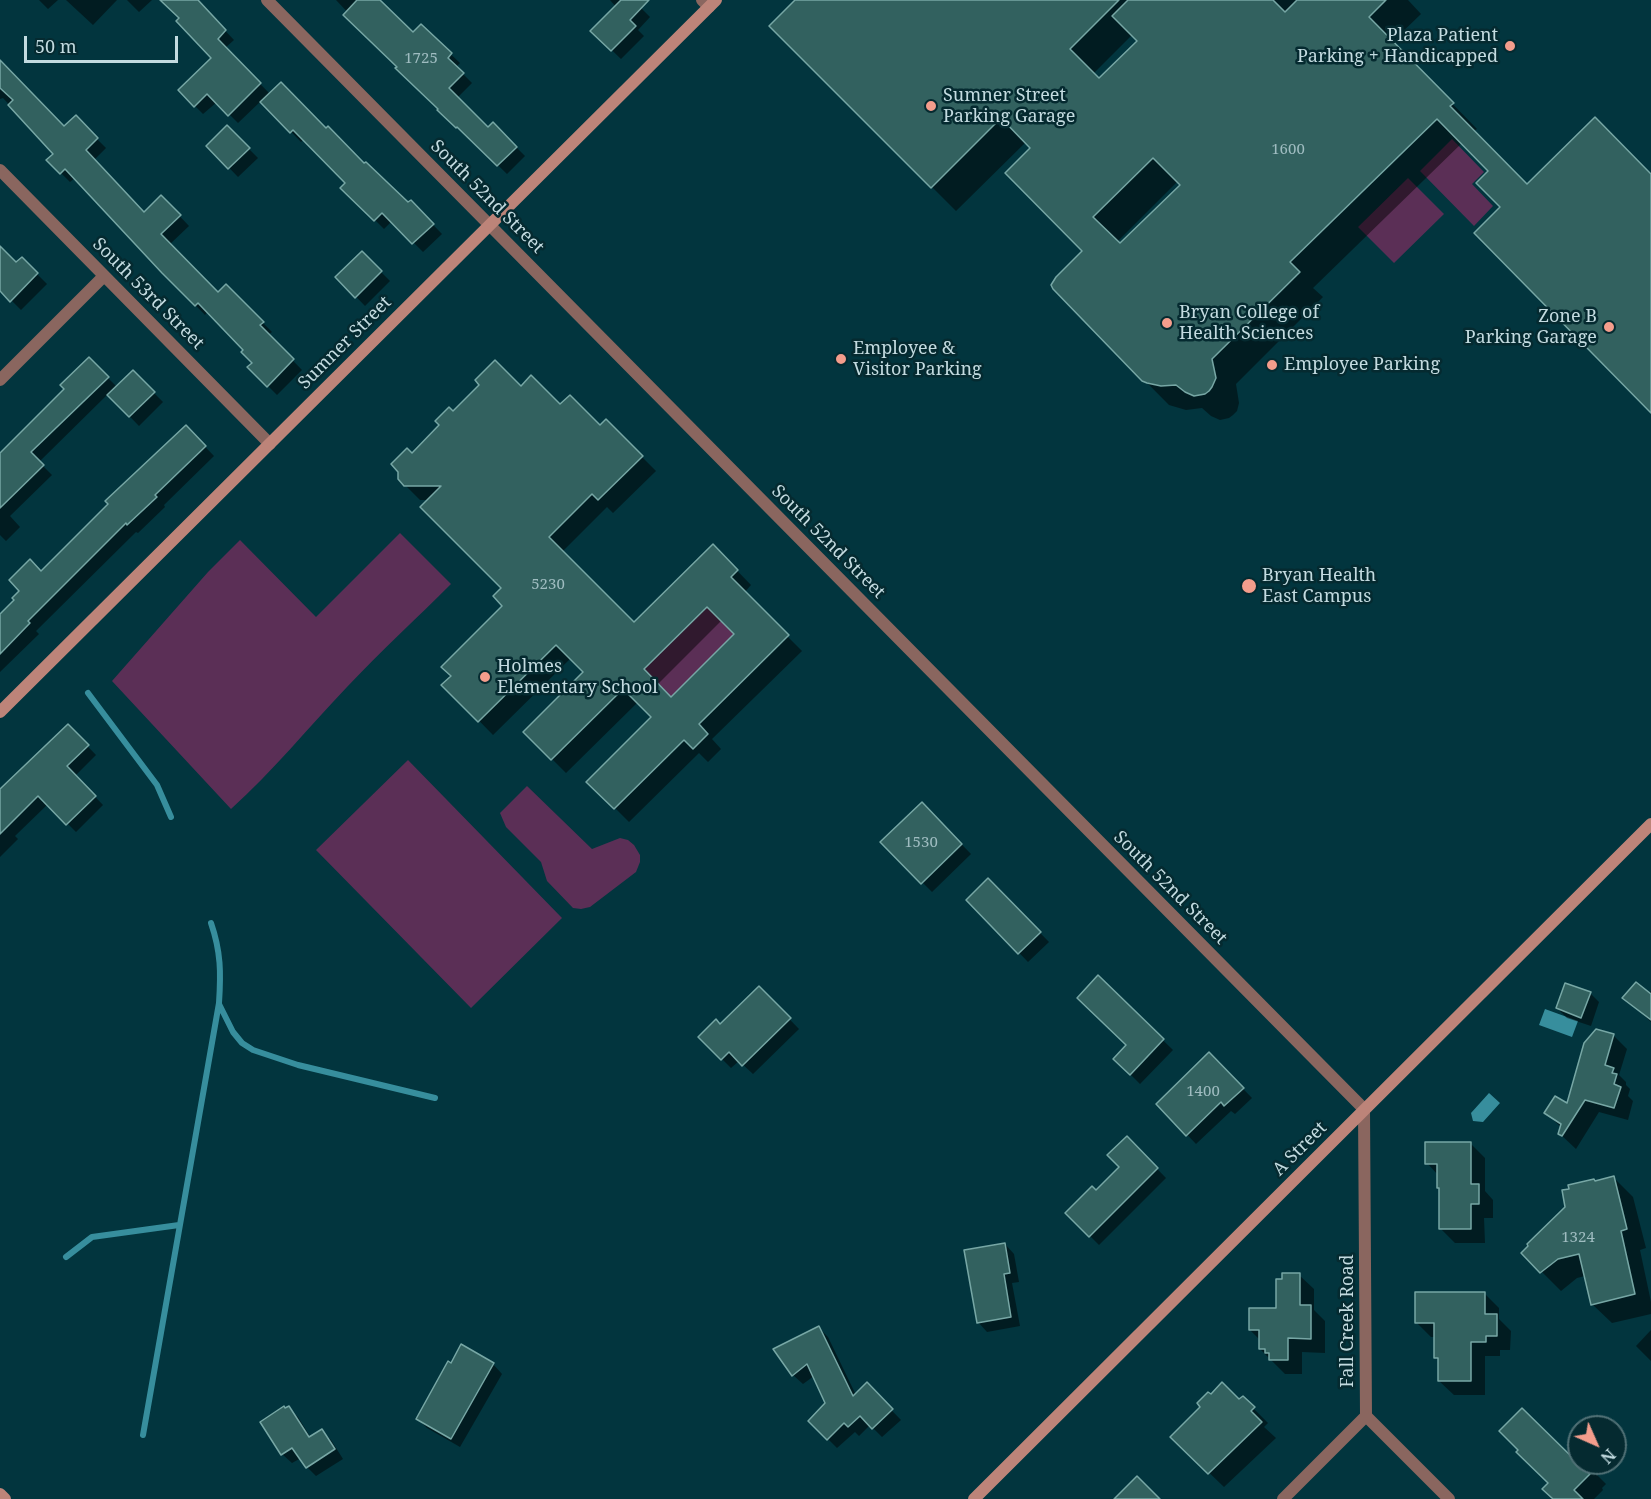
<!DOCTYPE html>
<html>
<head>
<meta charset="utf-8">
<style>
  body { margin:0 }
  #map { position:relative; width:1651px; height:1499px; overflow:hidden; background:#02353e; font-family:"Noto Serif",serif }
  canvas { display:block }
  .north { position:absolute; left:1567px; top:1415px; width:60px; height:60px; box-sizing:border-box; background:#052a30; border:2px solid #517176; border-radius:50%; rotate:135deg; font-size:16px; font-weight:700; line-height:24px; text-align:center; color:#c3dbe0 }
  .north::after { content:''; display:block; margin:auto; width:21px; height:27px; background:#f49d8c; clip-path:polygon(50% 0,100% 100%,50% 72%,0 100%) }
  .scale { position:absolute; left:24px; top:36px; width:154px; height:27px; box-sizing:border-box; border:3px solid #c3dbe0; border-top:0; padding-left:8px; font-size:18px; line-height:21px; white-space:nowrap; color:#c3dbe0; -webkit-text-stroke:4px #052a30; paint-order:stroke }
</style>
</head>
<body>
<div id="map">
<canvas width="1651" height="1499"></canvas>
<div class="north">N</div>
<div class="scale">50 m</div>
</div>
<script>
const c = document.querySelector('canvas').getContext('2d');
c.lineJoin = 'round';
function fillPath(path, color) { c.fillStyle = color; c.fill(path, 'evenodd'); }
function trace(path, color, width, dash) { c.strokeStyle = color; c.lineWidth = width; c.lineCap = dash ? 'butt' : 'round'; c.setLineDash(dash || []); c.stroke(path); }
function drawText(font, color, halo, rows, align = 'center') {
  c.font = font + ' "Noto Serif",serif'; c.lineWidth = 5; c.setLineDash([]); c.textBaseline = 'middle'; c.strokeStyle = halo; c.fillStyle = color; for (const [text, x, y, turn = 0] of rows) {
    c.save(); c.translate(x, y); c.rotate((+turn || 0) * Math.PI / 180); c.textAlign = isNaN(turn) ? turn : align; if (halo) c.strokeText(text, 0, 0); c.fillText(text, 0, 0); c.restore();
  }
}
const green = new Path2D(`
  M 1452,139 L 1484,172 L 1472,184 L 1493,206 L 1474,226 L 1420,171 Z
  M 1408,178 L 1444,214 L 1394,263 L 1358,227 Z
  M 400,533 L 451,584 C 417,618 381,651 347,687 C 308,728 273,771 231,809 L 112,681 L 208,572 L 240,540 L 316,617 Z
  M 707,607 L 734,634 L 671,697 L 644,669 Z
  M 408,760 L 562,918 L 471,1008 L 316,850 Z
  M 527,786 L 592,849 L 620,838 L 628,840 L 634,845 L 640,855 L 640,862 L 636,872 L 590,907 L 581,909 L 573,908 L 547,881 L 541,862 L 506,827 L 500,813 Z`);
const water = new Path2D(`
  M 1545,1009 L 1578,1021 L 1572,1037 L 1539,1025 Z
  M 1489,1093 L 1500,1103 L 1483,1122 L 1473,1121 L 1471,1113 Z`);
const shadow = new Path2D(`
  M 39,0 L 58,0 L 48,9 Z
  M 66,0 L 117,0 L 93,25 Z
  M 127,0 L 152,0 L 139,12 Z
  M 162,0 L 196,0 L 234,40 L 225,48 L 270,94 L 327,130 L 408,204 L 411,202 L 442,234 L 423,252 L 392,221 L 384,229 L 343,188 L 347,183 L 304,139 L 301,142 L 261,101 L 238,123 L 217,102 L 203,114 L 195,106 L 213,58 L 181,18 Z
  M 336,0 L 377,0 L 413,35 L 421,26 L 460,63 L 456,67 L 472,83 L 457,98 L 488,129 L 493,124 L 525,156 L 507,174 L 467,135 L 466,136 L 448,118 Z
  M 610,0 L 633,0 L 650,17 L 638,30 L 644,36 L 621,59 L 592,31 L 616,7 Z
  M 797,0 L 1408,0 L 1421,14 L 1392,42 L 1477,129 L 1474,131 L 1527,186 L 1651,176 L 1651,411 L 1502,207 L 1490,171 L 1462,143 L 1313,288 L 1323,297 L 1236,384 L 1239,403 L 1237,411 L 1233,415 L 1229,418 L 1220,420 L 1211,416 L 1202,408 L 1186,410 L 1169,405 L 1054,289 L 1084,251 L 1032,148 L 1026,142 L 956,211 L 771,26 ZM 1133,34 L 1139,41 L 1099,80 L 1093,74 ZM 1178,181 L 1182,185 L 1120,246 L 1117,242 Z
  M 0,63 L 64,128 L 85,127 L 106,148 L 94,160 L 145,214 L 171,207 L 189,226 L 169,245 L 218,294 L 226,286 L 272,332 L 268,335 L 302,370 L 277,395 L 249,367 L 254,363 L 245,350 L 208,311 L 205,315 L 163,272 L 75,178 L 70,182 L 61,173 L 55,154 L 3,98 L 0,99 Z
  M 227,127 L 258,158 L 238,177 L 208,146 Z
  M 0,248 L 16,265 L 22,259 L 47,284 L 21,310 L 0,289 Z
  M 362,253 L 390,281 L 365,306 L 337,277 Z
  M 89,359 L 117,387 L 133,372 L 163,402 L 139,426 L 108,394 L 39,462 L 52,475 L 10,516 L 20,527 L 6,541 L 0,535 L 0,463 L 66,389 Z
  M 521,388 L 600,427 L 606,421 L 656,471 L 613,513 L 607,507 L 562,552 L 634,624 L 713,546 L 751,585 L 744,593 L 802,651 L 712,739 L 721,749 L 708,762 L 699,753 L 629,822 L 589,782 L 653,717 L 638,702 L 566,773 L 525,732 L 585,672 L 571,658 L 493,735 L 444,685 L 453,676 L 504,606 L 503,588 L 430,500 L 420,500 L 399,479 L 412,455 L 453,413 ZM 722,620 L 736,634 L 671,699 L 657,685 Z
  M 186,427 L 214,456 L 164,505 L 165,507 L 138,533 L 136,532 L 36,631 L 39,634 L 0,672 L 0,616 Z
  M 68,726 L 96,755 L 75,776 L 103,805 L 76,832 L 48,804 L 15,836 L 18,839 L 0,857 L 0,791 Z
  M 922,804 L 971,854 L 932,892 L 882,842 Z
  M 988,880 L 1049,942 L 1028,962 L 968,900 Z
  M 1098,977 L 1173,1050 L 1140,1084 L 1115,1059 L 1128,1046 Z
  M 759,988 L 799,1029 L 753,1074 L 739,1061 L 731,1068 L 700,1037 L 720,1026 Z
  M 1651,991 L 1651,1022 L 1627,1000 L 1648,994 Z
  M 1590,993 L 1599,1002 L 1591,1026 L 1567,1018 L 1557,1008 Z
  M 1613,1035 L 1627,1049 L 1619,1075 L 1626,1082 L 1626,1085 L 1630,1089 L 1628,1096 L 1633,1101 L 1628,1120 L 1599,1112 L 1576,1149 L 1560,1134 L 1562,1128 L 1546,1113 L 1568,1106 Z
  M 1209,1054 L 1252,1098 L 1235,1114 L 1231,1111 L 1196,1144 L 1158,1104 Z
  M 1127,1138 L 1166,1178 L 1099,1245 L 1067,1213 L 1096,1193 L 1121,1167 Z
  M 1470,1143 L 1485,1158 L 1485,1191 L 1493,1200 L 1493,1218 L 1484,1218 L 1485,1243 L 1455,1243 L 1441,1229 L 1441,1189 L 1438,1175 L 1427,1163 Z
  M 1614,1178 L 1633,1197 L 1646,1248 L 1640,1250 L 1651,1302 L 1651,1314 L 1612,1323 L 1592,1304 L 1585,1276 L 1577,1278 L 1561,1291 L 1523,1253 L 1596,1182 Z
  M 1005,1244 L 1014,1254 L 1019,1282 L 1012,1283 L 1020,1326 L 987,1332 L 978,1322 Z
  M 1299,1275 L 1314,1289 L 1314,1310 L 1325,1321 L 1325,1353 L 1302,1352 L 1302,1374 L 1285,1374 L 1260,1349 L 1260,1340 L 1250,1330 L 1278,1309 Z
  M 1484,1293 L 1499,1308 L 1499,1319 L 1511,1331 L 1510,1350 L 1500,1350 L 1500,1356 L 1485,1356 L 1485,1395 L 1454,1395 L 1439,1381 L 1439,1361 L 1435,1357 L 1435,1337 L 1431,1337 L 1416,1322 Z
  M 819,1328 L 828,1337 L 856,1395 L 867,1385 L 901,1420 L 882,1437 L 870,1425 L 859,1436 L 855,1432 L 837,1448 L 810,1421 L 826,1404 L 814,1376 L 803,1384 L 793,1375 Z
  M 1651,1330 L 1651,1361 L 1636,1346 Z
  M 493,1364 L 502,1374 L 460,1447 L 427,1428 L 417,1418 Z
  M 1243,1398 L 1268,1423 L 1264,1427 L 1276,1438 L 1224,1487 L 1172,1437 L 1239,1401 Z
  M 288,1408 L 298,1417 L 311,1438 L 322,1431 L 331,1440 L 343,1459 L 316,1476 L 307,1467 L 301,1458 L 292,1463 L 282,1454 Z
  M 1578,1457 L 1579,1463 L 1585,1463 L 1606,1484 L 1602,1488 L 1603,1490 L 1594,1499 L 1555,1499 L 1550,1483 Z`);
const stream = new Path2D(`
  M 88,693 L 157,785 L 171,817
  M 219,1004 L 233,1032 L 242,1043 L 253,1050 L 298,1065 L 435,1098
  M 66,1257 L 92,1237 L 179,1225
  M 143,1435 L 219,1003 C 221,973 221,952 211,923`);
const building = new Path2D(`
  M 160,0 L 198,0 L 226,30 L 218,39 L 261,83 L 228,116 L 207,94 L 194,107 L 178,90 L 211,58 L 176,21 L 179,18 Z
  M 357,0 L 380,0 L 413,32 L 421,24 L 452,53 L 448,58 L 464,73 L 449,88 L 488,127 L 493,122 L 517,147 L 497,166 L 457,127 L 456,128 L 437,110 L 438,109 L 395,68 L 397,67 L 343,15 Z
  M 621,0 L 649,0 L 630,20 L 636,26 L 611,51 L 590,31 Z
  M 795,0 L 1119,0 L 1070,49 L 1099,78 L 1137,41 L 1112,16 L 1128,0 L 1273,0 L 1285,12 L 1297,0 L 1386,0 L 1369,17 L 1454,103 L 1450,106 L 1527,184 L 1595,117 L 1651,174 L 1651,413 L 1474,233 L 1500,207 L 1476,183 L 1488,171 L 1437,119 L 1290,262 L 1300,272 L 1212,359 L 1216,378 L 1212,387 L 1209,391 L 1205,394 L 1194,396 L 1185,392 L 1176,385 L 1161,386 L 1147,383 L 1142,381 L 1053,289 L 1051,285 L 1056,277 L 1082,251 L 1005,173 L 1030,148 L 1001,118 L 931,188 L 769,26 ZM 1153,158 L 1180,185 L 1120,243 L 1093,217 Z
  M 0,60 L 64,126 L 76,115 L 98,138 L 86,150 L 144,212 L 161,195 L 181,215 L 161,234 L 218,292 L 226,284 L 264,322 L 260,325 L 294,359 L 267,387 L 247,367 L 252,363 L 241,352 L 243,350 L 198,303 L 195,306 L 162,273 L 65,169 L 60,174 L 46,160 L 53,154 L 8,105 L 13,100 L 0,88 Z
  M 281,82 L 326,128 L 328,126 L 364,163 L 366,162 L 408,202 L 411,200 L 434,224 L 412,244 L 382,213 L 374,221 L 340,188 L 345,183 L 293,130 L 290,133 L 260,102 Z
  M 227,125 L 250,148 L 228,169 L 206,146 Z
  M 0,246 L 16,262 L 22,257 L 38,273 L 10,302 L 0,291 Z
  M 362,251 L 382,271 L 355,298 L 335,277 Z
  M 89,357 L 109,377 L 31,452 L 44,465 L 0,508 L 0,453 L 64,389 L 60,385 Z
  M 495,360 L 521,386 L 531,375 L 560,404 L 570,395 L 600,425 L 606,419 L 643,456 L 598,500 L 592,494 L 549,537 L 634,622 L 713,544 L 738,570 L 731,577 L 789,635 L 699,724 L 708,734 L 693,749 L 684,740 L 614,809 L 586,782 L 651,717 L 623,689 L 551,760 L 523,732 L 583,672 L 556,645 L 478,722 L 441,685 L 451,676 L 441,667 L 502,606 L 493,596 L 501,588 L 420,507 L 441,486 L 404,486 L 398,479 L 398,472 L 391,464 L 407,448 L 412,453 L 439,425 L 435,421 L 449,407 L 453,411 L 479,385 L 475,380 ZM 707,607 L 734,634 L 671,697 L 644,669 Z
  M 133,370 L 155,392 L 129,417 L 107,395 Z
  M 186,425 L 206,446 L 155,495 L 157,497 L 127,525 L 126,523 L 28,621 L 30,623 L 0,654 L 0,614 L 14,600 L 12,598 L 19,591 L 9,580 L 30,559 L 41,571 L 108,504 L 105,501 Z
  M 68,724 L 89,745 L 67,766 L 96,796 L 66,825 L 38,796 L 0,834 L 0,789 Z
  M 922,802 L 962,844 L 921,884 L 880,842 Z
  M 988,878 L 1041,932 L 1018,954 L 966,900 Z
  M 1098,975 L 1164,1039 L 1130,1075 L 1113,1059 L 1126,1045 L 1077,998 Z
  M 1636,982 L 1651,994 L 1651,1020 L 1622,998 Z
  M 1565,983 L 1591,992 L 1581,1018 L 1556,1008 Z
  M 759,986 L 791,1018 L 742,1066 L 729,1052 L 721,1060 L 698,1037 L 716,1019 L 720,1024 Z
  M 1596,1029 L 1614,1034 L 1605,1065 L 1614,1068 L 1612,1073 L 1617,1074 L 1614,1084 L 1621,1087 L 1614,1108 L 1585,1100 L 1562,1136 L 1558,1134 L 1561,1124 L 1544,1113 L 1555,1096 L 1567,1103 L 1584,1043 Z
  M 1209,1052 L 1244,1088 L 1224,1106 L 1221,1102 L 1186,1136 L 1156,1104 Z
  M 1127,1136 L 1158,1168 L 1089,1237 L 1065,1213 L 1092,1186 L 1096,1190 L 1119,1167 L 1107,1155 Z
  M 1425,1142 L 1471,1142 L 1471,1184 L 1479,1184 L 1479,1204 L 1471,1204 L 1471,1229 L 1439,1229 L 1439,1188 L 1437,1188 L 1437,1164 L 1425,1164 Z
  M 1614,1176 L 1627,1229 L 1621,1231 L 1635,1294 L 1591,1305 L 1579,1254 L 1558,1259 L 1540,1273 L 1521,1253 L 1528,1246 L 1527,1244 L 1565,1207 L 1562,1190 L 1569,1189 L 1568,1185 L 1594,1179 L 1595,1181 Z
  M 1005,1243 L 1010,1273 L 1004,1274 L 1011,1317 L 977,1323 L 964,1250 Z
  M 1282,1273 L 1300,1273 L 1300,1305 L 1311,1305 L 1311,1339 L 1288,1338 L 1288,1360 L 1269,1360 L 1269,1353 L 1265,1353 L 1265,1349 L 1259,1349 L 1259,1330 L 1249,1330 L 1249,1308 L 1276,1308 L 1276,1279 L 1282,1279 Z
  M 1415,1292 L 1485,1292 L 1485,1314 L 1497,1314 L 1497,1336 L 1486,1336 L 1486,1342 L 1471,1342 L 1471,1381 L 1438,1381 L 1438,1358 L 1434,1358 L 1434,1323 L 1415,1323 Z
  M 819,1326 L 853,1396 L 867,1382 L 893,1409 L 872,1429 L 860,1416 L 848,1427 L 844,1423 L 827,1440 L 808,1421 L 825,1403 L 807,1364 L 792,1376 L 773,1349 Z
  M 461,1344 L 494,1363 L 451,1439 L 416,1419 L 448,1361 L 451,1363 Z
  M 1222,1382 L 1239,1399 L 1243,1396 L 1255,1407 L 1251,1411 L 1262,1422 L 1208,1474 L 1170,1437 L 1200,1407 L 1197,1403 L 1208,1392 L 1211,1394 Z
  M 284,1406 L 285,1408 L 289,1406 L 309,1437 L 322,1429 L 335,1449 L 306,1468 L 292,1448 L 281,1455 L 260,1422 Z
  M 1522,1408 L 1574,1459 L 1578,1454 L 1579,1463 L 1587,1463 L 1592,1469 L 1589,1473 L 1590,1474 L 1574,1490 L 1583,1499 L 1553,1499 L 1542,1489 L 1548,1483 L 1516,1452 L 1518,1450 L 1499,1431 Z
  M 1137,1476 L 1160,1499 L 1114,1499 Z`);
const street = new Path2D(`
  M 267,0 L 1364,1109 L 1366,1416 L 1449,1499
  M 702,0 L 709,7
  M 0,170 L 270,444
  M 0,380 L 104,276
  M 1283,1499 L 1366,1416`);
const secondary = new Path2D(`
  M 0,712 L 716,0
  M 0,1494 L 5,1499
  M 974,1499 L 1651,824`);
const markers = [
  [1510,46,6,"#f49d8c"],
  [931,106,6,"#f49d8c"],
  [1167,323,6,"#f49d8c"],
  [1609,327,6,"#f49d8c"],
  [841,359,6,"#f49d8c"],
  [1272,365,6,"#f49d8c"],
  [1249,586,8,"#f49d8c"],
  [485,677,6,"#f49d8c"]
];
const numberNames = [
  ["1725",421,59],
  ["1600",1288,150],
  ["5230",548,585],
  ["1530",921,843],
  ["1400",1203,1092],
  ["1324",1578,1238]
];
const poiNames = [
  ["Plaza Patient",1498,36,"right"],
  ["Parking + Handicapped",1498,57,"right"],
  ["Sumner Street",943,96],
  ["Parking Garage",943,117],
  ["Bryan College of",1179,313],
  ["Health Sciences",1179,334],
  ["Zone B",1597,317,"right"],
  ["Parking Garage",1597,338,"right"],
  ["Employee &",853,349],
  ["Visitor Parking",853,370],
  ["Employee Parking",1284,365],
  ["Bryan Health",1262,576],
  ["East Campus",1262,597],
  ["Holmes",497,667],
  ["Elementary School",497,688]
];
const streetNames = [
  ["South 52nd Street",487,197,45],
  ["South 53rd Street",148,294,45],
  ["Sumner Street",345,343,-45],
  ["South 52nd Street",828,542,45],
  ["South 52nd Street",1170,888,45],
  ["A Street",1300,1149,-45],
  ["Fall Creek Road",1348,1321,-90]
];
fillPath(green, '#5b2f56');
fillPath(water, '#378e9d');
fillPath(shadow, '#0007');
trace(stream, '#378e9d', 6);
fillPath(building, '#32615f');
trace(building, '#77a7a5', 1.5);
trace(street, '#8a665f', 12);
trace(secondary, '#bd8479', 12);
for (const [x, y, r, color] of markers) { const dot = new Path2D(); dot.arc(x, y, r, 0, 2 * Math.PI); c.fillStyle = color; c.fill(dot); trace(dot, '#052a30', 2); }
drawText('15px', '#9fbcc0', null, numberNames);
drawText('18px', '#c3dbe0', '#052a30', poiNames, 'left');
drawText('18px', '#c3dbe0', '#052a30', streetNames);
</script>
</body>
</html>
